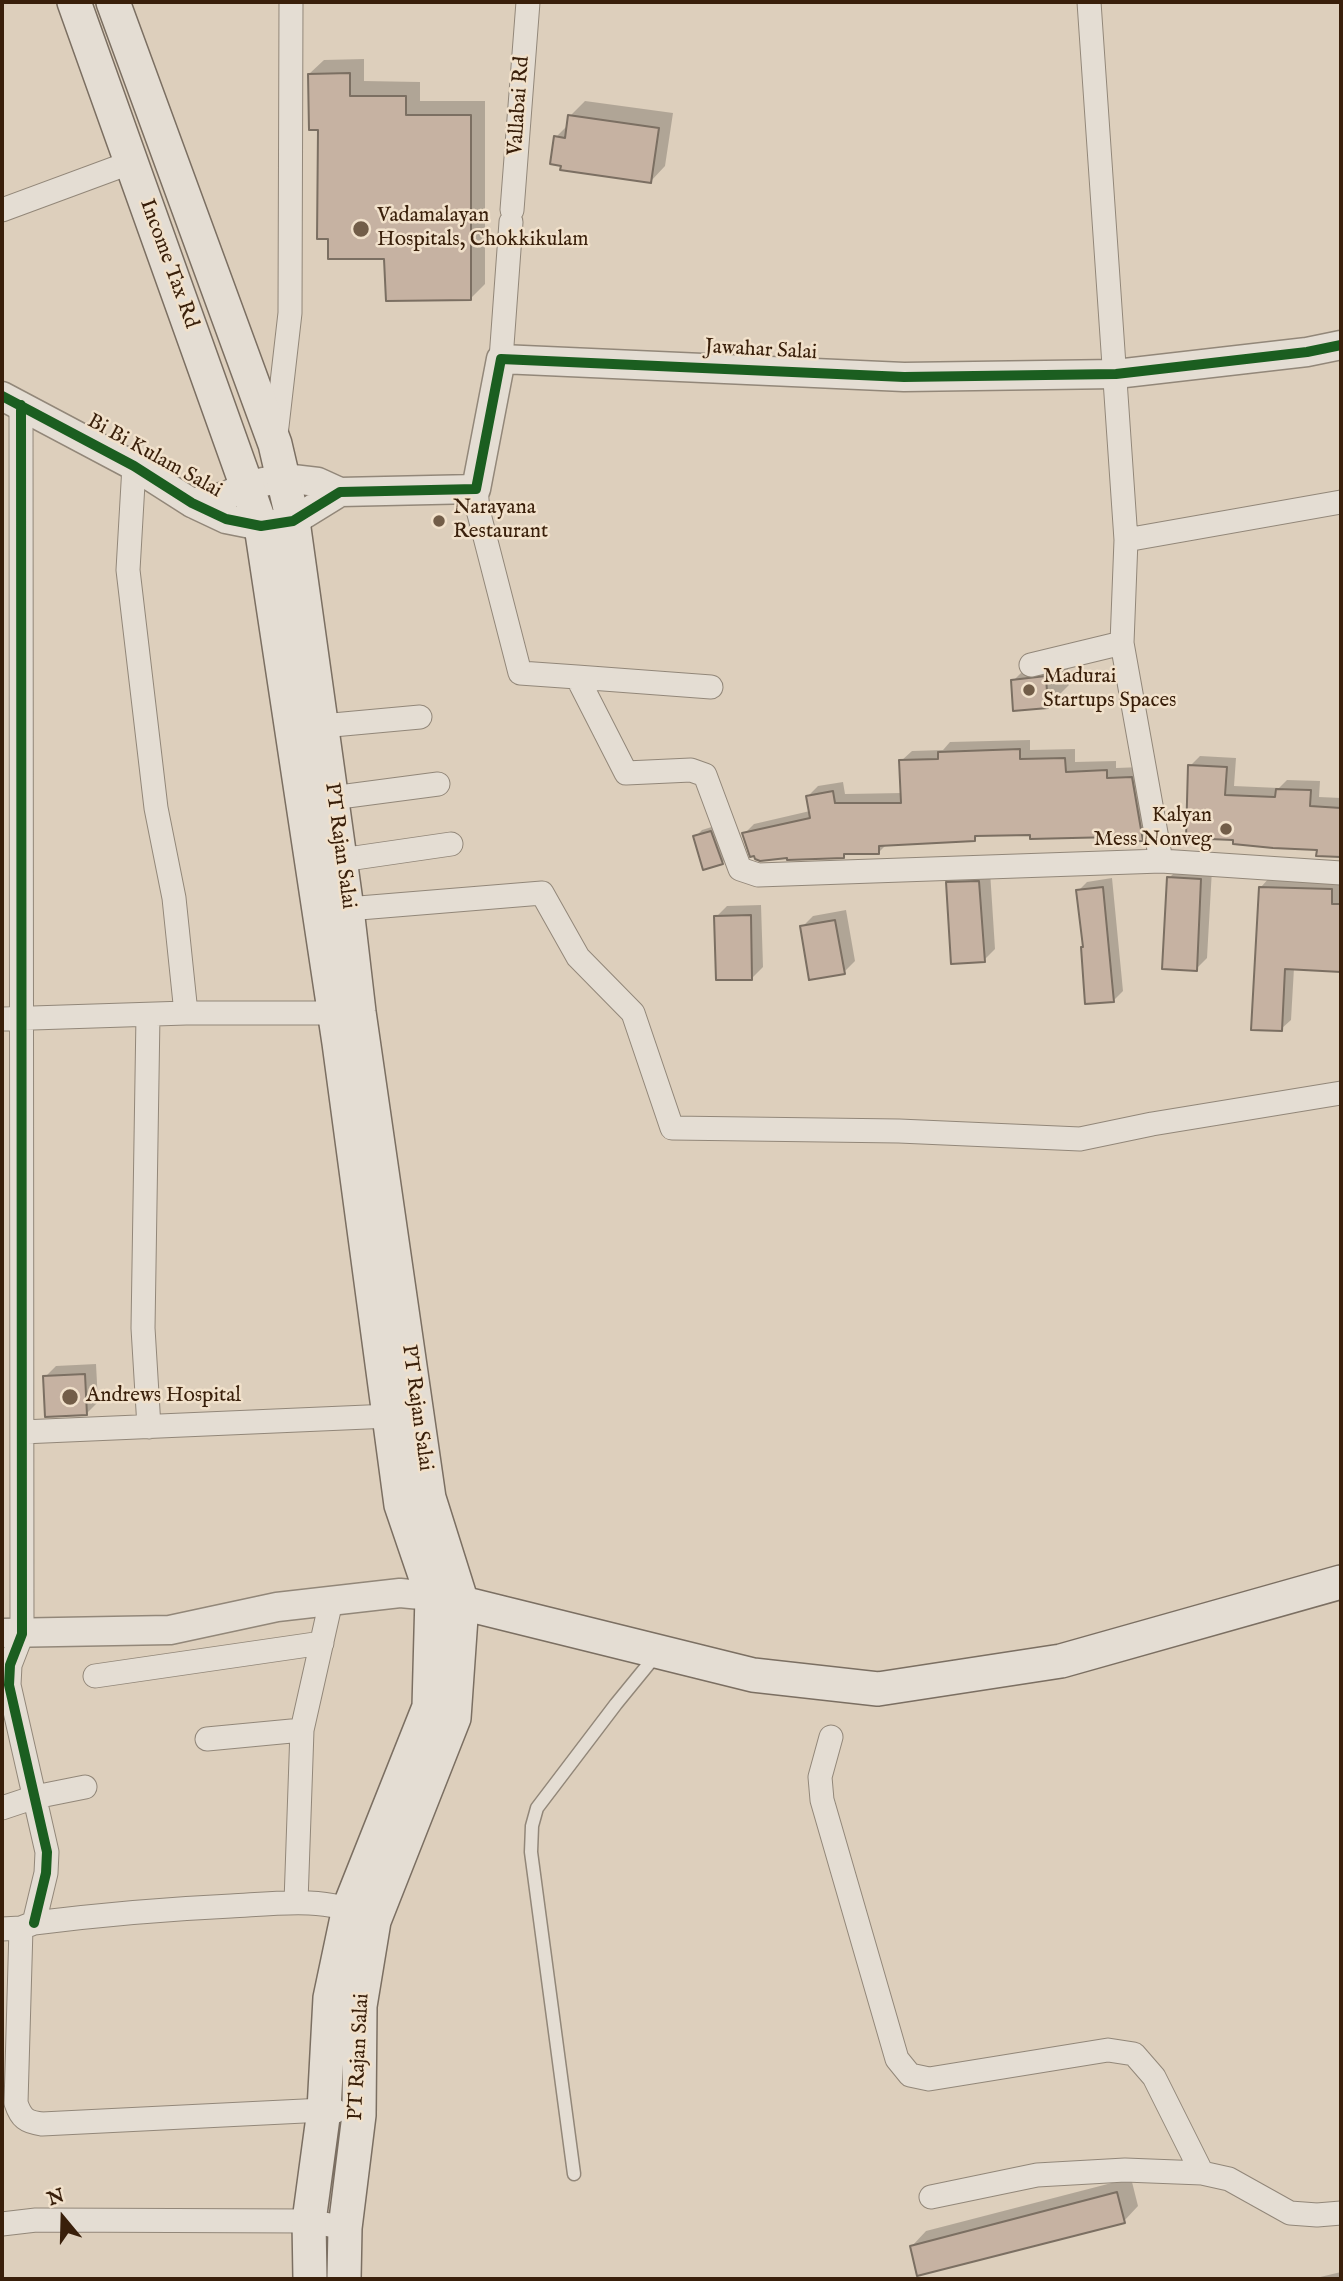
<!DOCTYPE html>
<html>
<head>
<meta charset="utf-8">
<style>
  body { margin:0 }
  #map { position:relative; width:1343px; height:2281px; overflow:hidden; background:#ddcfbc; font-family:"IM FELL English",serif }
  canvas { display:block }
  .frame { position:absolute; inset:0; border:4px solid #391f0a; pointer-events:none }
  .north { position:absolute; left:28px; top:2183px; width:70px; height:70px; -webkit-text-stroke:5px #f1e1cb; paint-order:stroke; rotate:341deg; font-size:19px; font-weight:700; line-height:28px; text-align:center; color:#391f0a }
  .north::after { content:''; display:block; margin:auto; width:24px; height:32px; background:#391f0a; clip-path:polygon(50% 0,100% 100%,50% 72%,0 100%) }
</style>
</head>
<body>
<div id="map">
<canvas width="1343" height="2281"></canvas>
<div class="frame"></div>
<div class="north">N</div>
</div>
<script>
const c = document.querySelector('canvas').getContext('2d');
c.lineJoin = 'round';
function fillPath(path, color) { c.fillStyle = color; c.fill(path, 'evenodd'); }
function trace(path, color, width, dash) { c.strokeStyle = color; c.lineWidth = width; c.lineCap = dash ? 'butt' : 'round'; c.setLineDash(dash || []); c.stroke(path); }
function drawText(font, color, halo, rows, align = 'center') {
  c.font = font + ' "IM FELL English",serif'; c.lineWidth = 5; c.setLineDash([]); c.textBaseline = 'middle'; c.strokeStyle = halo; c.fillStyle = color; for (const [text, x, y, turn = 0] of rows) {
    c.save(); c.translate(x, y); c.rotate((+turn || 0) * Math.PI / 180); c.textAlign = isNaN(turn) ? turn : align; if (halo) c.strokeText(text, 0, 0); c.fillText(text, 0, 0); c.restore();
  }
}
const shadow = new Path2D(`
  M 364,59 L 364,81 L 420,82 L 420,101 L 485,101 L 485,284 L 470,299 L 319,129 L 309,74 L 324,60 Z
  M 585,101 L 673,113 L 665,166 L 651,181 L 556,137 L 569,124 L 570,116 Z
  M 1067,655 L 1069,685 L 1047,707 L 1013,681 L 1035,659 Z
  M 1030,740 L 1030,750 L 1075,749 L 1075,762 L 1116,761 L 1116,768 L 1142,767 L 1153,829 L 1142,839 L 1116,835 L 979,835 L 974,839 L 887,844 L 879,852 L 848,852 L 843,856 L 744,834 L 754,824 L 810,811 L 808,796 L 818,786 L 843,782 L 845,794 L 902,793 L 901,761 L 912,751 L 943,750 L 950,742 Z
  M 1200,756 L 1236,758 L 1234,786 L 1279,788 L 1287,780 L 1320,781 L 1319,797 L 1341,798 L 1341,855 L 1318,854 L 1319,848 L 1235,842 L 1190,766 Z
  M 718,825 L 729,856 L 722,863 L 695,837 L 702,830 Z
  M 1180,867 L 1212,869 L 1207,958 L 1196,969 L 1169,878 Z
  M 990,871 L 995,949 L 984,960 L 947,883 L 958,872 Z
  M 1270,877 L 1341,880 L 1341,971 L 1294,968 L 1291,1020 L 1281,1029 L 1261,887 Z
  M 1112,878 L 1123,991 L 1114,1000 L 1085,946 L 1078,891 L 1087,882 Z
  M 761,905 L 763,967 L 752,978 L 716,917 L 727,906 Z
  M 846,910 L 855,961 L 844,972 L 802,927 L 813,916 Z
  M 96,1364 L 98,1402 L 87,1413 L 45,1377 L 56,1366 Z
  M 1131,2178 L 1138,2206 L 1124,2221 L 912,2246 L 926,2231 Z
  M 1341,2272 L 1341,2279 L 1312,2279 Z`);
const building = new Path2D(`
  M 350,73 L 350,96 L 406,96 L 406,115 L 471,115 L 471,300 L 386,301 L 384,259 L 328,259 L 328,239 L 317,239 L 318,130 L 309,130 L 308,74 Z
  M 568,115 L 659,128 L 651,183 L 560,170 L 561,166 L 550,164 L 554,136 L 565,138 Z
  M 1046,676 L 1048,708 L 1013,711 L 1011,680 Z
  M 1020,749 L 1020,759 L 1065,758 L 1066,772 L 1107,770 L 1107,778 L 1132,777 L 1143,841 L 1114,842 L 1114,837 L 1030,839 L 1030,835 L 975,836 L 975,841 L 879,846 L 879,854 L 844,854 L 844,858 L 787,860 L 787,858 L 760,861 L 755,859 L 754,856 L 750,857 L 742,833 L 810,818 L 806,796 L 833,791 L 835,803 L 901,803 L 899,760 L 938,759 L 938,752 Z
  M 1188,765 L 1227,767 L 1225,795 L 1275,797 L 1276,789 L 1311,790 L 1310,806 L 1341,808 L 1341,857 L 1316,856 L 1317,850 L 1273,848 L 1233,844 L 1233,840 L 1186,838 Z
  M 711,831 L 723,864 L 703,870 L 693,836 Z
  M 1167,877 L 1201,879 L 1197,971 L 1162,969 Z
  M 979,881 L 985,962 L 951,964 L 946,882 Z
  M 1103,887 L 1114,1002 L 1085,1004 L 1081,947 L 1083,947 L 1076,890 Z
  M 1259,887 L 1332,889 L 1332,904 L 1341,904 L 1341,972 L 1285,969 L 1282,1031 L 1251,1030 Z
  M 751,915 L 752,980 L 716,980 L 714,916 Z
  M 835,920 L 845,974 L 809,980 L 800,926 Z
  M 85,1374 L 87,1415 L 45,1417 L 43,1376 Z
  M 1117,2192 L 1125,2223 L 917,2276 L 910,2246 Z`);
const service = new Path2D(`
  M 574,2174 L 531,1852 L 532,1826 L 537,1808 L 616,1704 L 656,1655`);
const minor = new Path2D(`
  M 1089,2 L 1126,540 L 1122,643 L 1161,861
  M 2,210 L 132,162
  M 512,210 L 528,2
  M 501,359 L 511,222
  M 21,405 L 22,1634 L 10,1665 L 9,1685 L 47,1852 L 46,1873 L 34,1923
  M 276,435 L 290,313 L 291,2
  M 134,466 L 128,570 L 156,808 L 174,898 L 186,1013
  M 476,489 L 478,510 L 520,673 L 577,677 L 626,773 L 691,770 L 705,775 L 740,869 L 758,875 L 1161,861 L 1341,873
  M 1126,540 L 1341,502
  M 1031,665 L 1122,643
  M 577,677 L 711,687
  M 322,726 L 420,717
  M 332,798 L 438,784
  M 341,860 L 451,844
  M 347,909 L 542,893 L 578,957 L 633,1013 L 672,1128 L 899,1131 L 1080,1139 L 1152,1124 L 1341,1093
  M 148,1015 L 143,1328 L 149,1427
  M 2,1019 L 186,1013 L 349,1013
  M 22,1432 L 390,1416
  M 95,1676 L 322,1643
  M 831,1737 L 820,1777 L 822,1800 L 897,2059 L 910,2075 L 929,2079 L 1108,2050 L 1134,2054 L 1154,2077 L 1202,2173
  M 207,1739 L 302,1730
  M 2,1808 L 35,1797 L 85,1787
  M 296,1902 L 302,1730 L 331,1601
  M 21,1928 L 16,2103 C 21,2118 26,2122 42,2124 L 324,2110 L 336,2111
  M 2,1929 L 21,1928 L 34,1923 C 99,1915 165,1909 231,1906 C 270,1904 327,1896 362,1915
  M 931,2197 L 1037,2175 L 1125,2170 L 1202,2173 L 1229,2179 L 1290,2213 L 1317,2215 L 1341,2213
  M 2,2224 L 36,2220 L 309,2221 L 345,2228`);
const tertiary = new Path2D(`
  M 2,396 L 134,466 L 192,503 L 226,519 L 261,526 L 293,521 L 340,492 L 476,489 L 501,359 L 904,377 L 1116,374 L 1307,352 L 1341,345
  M 192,503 L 226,496 L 248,485 L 284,478 L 318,482 L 340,492
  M 2,1633 L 170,1630 L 277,1607 L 400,1593 L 432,1596`);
const secondary = new Path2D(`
  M 74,2 L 261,526 L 339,1043 L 401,1505 L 432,1596 L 429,1707 L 349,1908 L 330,1998 L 324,2110 L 309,2221 L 310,2279
  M 113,2 L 275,444 L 293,521 L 347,909 L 359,1012 L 429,1498 L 462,1603 L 454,1718 L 374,1921 L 360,2006 L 359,2115 L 345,2228 L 344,2279
  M 442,1598 L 753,1675 L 878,1689 L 1061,1661 L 1341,1582`);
const cycleway = new Path2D(`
  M 2,396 L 134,466 L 192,503 L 226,519 L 261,526 L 293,521 L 340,492 L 476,489 L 501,359 L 904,377 L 1116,374 L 1307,352 L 1341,345
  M 21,405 L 22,1634 L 10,1665 L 9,1685 L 47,1852 L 46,1873 L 34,1923`);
const markers = [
  [361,229,9,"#725d48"],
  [439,521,7,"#725d48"],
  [1029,690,7,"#725d48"],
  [1226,829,7,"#725d48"],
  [70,1397,9,"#725d48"]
];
const streetNames = [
  ["Vallabai Rd",520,106,-86],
  ["Income Tax Rd",168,264,70],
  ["Jawahar Salai",761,351,3],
  ["Bi Bi Kulam Salai",154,457,29],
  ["PT Rajan Salai",339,846,82],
  ["PT Rajan Salai",416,1408,82],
  ["PT Rajan Salai",360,2057,-87]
];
const poiNames = [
  ["Vadamalayan",377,217],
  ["Hospitals, Chokkikulam",377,241],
  ["Narayana",453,509],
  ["Restaurant",453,533],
  ["Madurai",1043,678],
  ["Startups Spaces",1043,702],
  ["Kalyan",1212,817,"right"],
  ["Mess Nonveg",1212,841,"right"],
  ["Andrews Hospital",86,1397]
];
fillPath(shadow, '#0003');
fillPath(building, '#c6b2a2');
trace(building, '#7b6f62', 2);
trace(service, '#928779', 15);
trace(minor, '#928779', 25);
trace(tertiary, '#928779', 31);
trace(secondary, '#7b6f62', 36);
trace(service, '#e4ddd3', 12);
trace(minor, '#e4ddd3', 23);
trace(tertiary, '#e4ddd3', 28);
trace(secondary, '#e4ddd3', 33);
trace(cycleway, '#1b5e20', 10);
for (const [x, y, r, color] of markers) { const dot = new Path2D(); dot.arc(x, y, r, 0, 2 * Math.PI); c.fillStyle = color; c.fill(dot); trace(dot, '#f1e1cb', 2.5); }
drawText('21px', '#391f0a', '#f1e1cb', streetNames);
drawText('21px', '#391f0a', '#f1e1cb', poiNames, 'left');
</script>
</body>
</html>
